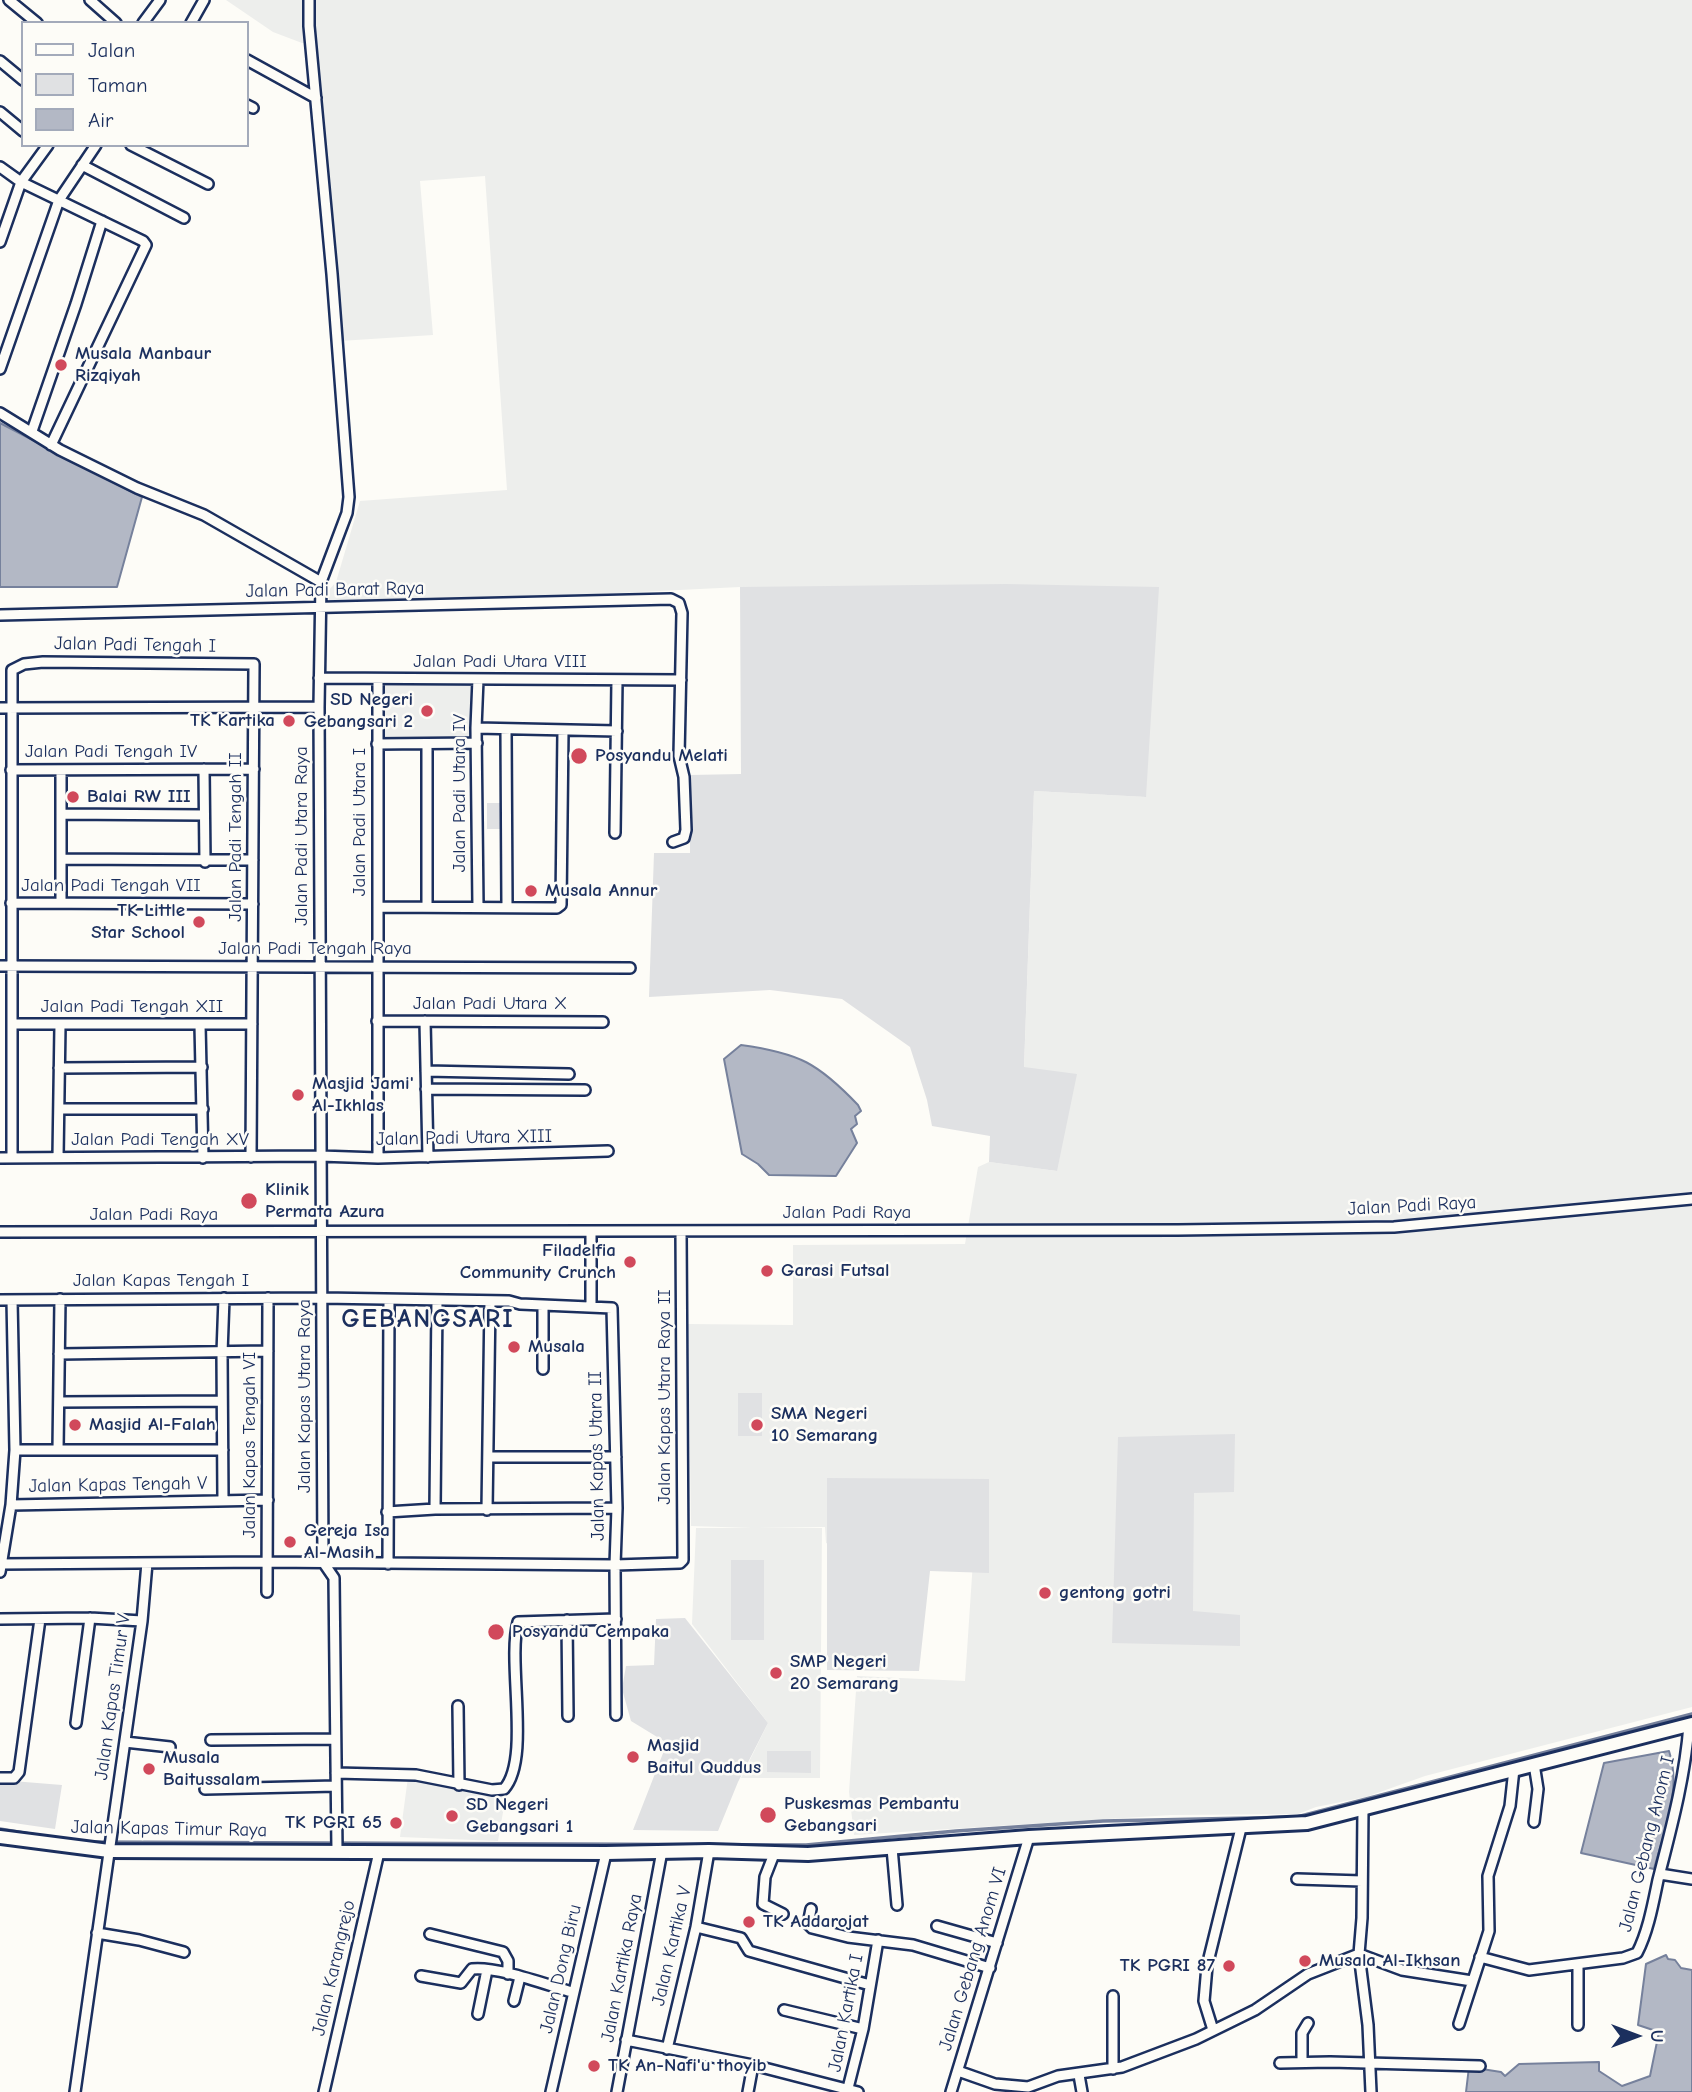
<!DOCTYPE html>
<html>
<head>
<meta charset="utf-8">
<style>
  body { margin:0 }
  #map { position:relative; width:1692px; height:2092px; overflow:hidden; background:#fdfcf7; font-family:"Comic Neue",sans-serif }
  canvas { display:block }
  .legend { position:absolute; left:21px; top:21px; width:228px; height:126px; box-sizing:border-box; background:#fdfcf7; border:2px solid #a3aaba; margin:0; padding:9px 12px; list-style:none; font-size:21px; color:#1b2f5e }
  .legend li { display:flex; align-items:center; gap:14px; height:35px }
  .legend b { width:35px; border:2px solid #a3aaba }
  .north { position:absolute; left:1601px; top:2001px; width:70px; height:70px; -webkit-text-stroke:5px #fdfcf7; paint-order:stroke; rotate:90deg; font-size:19px; font-weight:700; line-height:28px; text-align:center; color:#1b2f5e }
  .north::after { content:''; display:block; margin:auto; width:24px; height:32px; background:#1b2f5e; clip-path:polygon(50% 0,100% 100%,50% 72%,0 100%) }
</style>
</head>
<body>
<div id="map">
<canvas width="1692" height="2092"></canvas>
<ul class="legend">
<li><b style="height:9px;background:#fdfcf7"></b>Jalan</li>
<li><b style="height:19px;background:#e0e1e3"></b>Taman</li>
<li><b style="height:19px;background:#b3b8c5"></b>Air</li>
</ul>
<div class="north">U</div>
</div>
<script>
const c = document.querySelector('canvas').getContext('2d');
c.lineJoin = 'round';
function fillPath(path, color) { c.fillStyle = color; c.fill(path, 'evenodd'); }
function trace(path, color, width, dash) { c.strokeStyle = color; c.lineWidth = width; c.lineCap = dash ? 'butt' : 'round'; c.setLineDash(dash || []); c.stroke(path); }
function drawText(font, color, halo, rows, align = 'center') {
  c.font = font + ' "Comic Neue",sans-serif'; c.lineWidth = 5; c.setLineDash([]); c.textBaseline = 'middle'; c.strokeStyle = halo; c.fillStyle = color; for (const [text, x, y, turn = 0] of rows) {
    c.save(); c.translate(x, y); c.rotate((+turn || 0) * Math.PI / 180); c.textAlign = isNaN(turn) ? turn : align; if (halo) c.strokeText(text, 0, 0); c.fillText(text, 0, 0); c.restore();
  }
}
const built = new Path2D(`
  M 226,0 L 1692,0 L 1692,1707 L 1425,1776 L 1366,1797 L 1316,1807 L 1298,1814 L 1171,1815 L 854,1835 L 849,1792 L 857,1676 L 965,1681 L 974,1546 L 831,1545 L 826,1543 L 825,1527 L 757,1527 L 822,1528 L 820,1778 L 741,1778 L 768,1723 L 692,1624 L 696,1528 L 752,1528 L 691,1526 L 688,1324 L 793,1325 L 793,1245 L 965,1244 L 978,1167 L 989,1162 L 1057,1171 L 1024,1068 L 1034,791 L 1146,797 L 740,587 L 538,597 L 329,604 L 328,591 L 336,582 L 360,501 L 507,490 L 485,176 L 420,181 L 433,335 L 340,341 L 313,43 L 302,43 L 273,32 Z
  M 379,681 L 475,681 L 475,742 L 379,743 Z
  M 408,1777 L 506,1795 L 498,1841 L 400,1837 Z`);
const green = new Path2D(`
  M 1006,584 L 1159,587 L 1146,797 L 1034,791 L 1024,1067 L 1077,1074 L 1057,1171 L 989,1162 L 990,1136 L 932,1126 L 927,1100 L 910,1047 L 842,999 L 770,990 L 649,997 L 654,853 L 690,853 L 690,775 L 741,774 L 740,587 Z
  M 487,803 L 500,803 L 500,829 L 487,829 Z
  M 738,1393 L 762,1393 L 762,1436 L 738,1436 Z
  M 1235,1434 L 1234,1492 L 1194,1493 L 1193,1611 L 1240,1615 L 1240,1646 L 1112,1643 L 1118,1437 Z
  M 827,1478 L 989,1479 L 989,1573 L 930,1571 L 919,1671 L 827,1670 Z
  M 731,1560 L 764,1560 L 764,1640 L 731,1640 Z
  M 685,1618 L 768,1723 L 738,1782 L 718,1831 L 633,1830 L 667,1743 L 631,1721 L 622,1689 L 626,1666 L 654,1665 L 656,1619 Z
  M 767,1751 L 811,1751 L 811,1773 L 767,1772 Z
  M 0,1780 L 62,1785 L 55,1829 L 0,1821 Z`);
const water = new Path2D(`
  M 0,423 L 142,497 L 117,587 L 0,587 Z
  M 741,1045 C 799,1053 818,1063 858,1105 L 861,1111 L 855,1116 L 857,1124 L 851,1129 L 857,1143 L 836,1176 L 769,1175 L 758,1164 L 742,1154 L 724,1059 Z
  M 1669,1751 C 1682,1790 1664,1831 1654,1869 L 1581,1853 L 1604,1763 Z
  M 1666,1955 L 1668,1959 L 1675,1960 L 1681,1968 L 1692,1970 L 1692,2092 L 1466,2092 L 1469,2067 L 1501,2072 L 1505,2076 L 1519,2064 L 1599,2062 L 1599,2071 L 1622,2086 L 1650,2076 L 1659,2032 L 1638,2025 L 1646,1964 Z`);
const stream = new Path2D(`
  M 0,1829 L 60,1839
  M 85,1842 L 806,1845 L 956,1831 L 1103,1821 L 1297,1817 L 1692,1714`);
const street = new Path2D(`
  M 9,0 L 37,23
  M 90,0 L 116,23
  M 309,0 L 309,26 L 332,274 L 349,497 L 347,513 L 321,582 L 319,707 L 323,1562 L 334,1578 L 337,1851
  M 143,23 L 160,0
  M 191,23 L 204,0
  M 247,60 L 316,98
  M 0,61 L 23,80
  M 247,105 L 253,108
  M 0,112 L 23,131
  M 131,145 L 208,184
  M 82,165 L 184,218
  M 0,167 L 21,182 L 143,241 L 146,245 L 51,445
  M 0,242 L 21,182 L 48,145
  M 0,369 L 59,200 L 96,145
  M 0,413 L 60,450 L 137,488 L 204,515 L 321,582
  M 32,431 L 76,304 L 102,221
  M 0,615 L 671,599 L 679,603 L 682,613 L 679,756 L 684,777 L 686,830 L 684,838 L 673,842
  M 319,678 L 681,680
  M 378,679 L 378,1158
  M 0,708 L 319,707
  M 476,728 L 617,731
  M 506,729 L 507,907
  M 377,744 L 477,743
  M 427,744 L 427,907
  M 204,769 L 205,862
  M 11,770 L 254,769
  M 61,814 L 204,815
  M 615,833 L 617,680
  M 61,859 L 253,860
  M 11,903 L 253,904
  M 61,903 L 61,770
  M 378,907 L 557,908 L 561,905 L 563,730
  M 478,907 L 476,728 L 478,679
  M 0,966 L 630,968
  M 377,1021 L 603,1022
  M 425,1021 L 428,1157
  M 12,1024 L 252,1024
  M 200,1025 L 203,1158
  M 59,1068 L 202,1067
  M 426,1071 L 569,1074
  M 426,1089 L 585,1090
  M 59,1109 L 203,1109
  M 58,1157 L 60,1025
  M 0,1158 L 320,1156 L 378,1158 L 608,1151
  M 12,1158 L 12,670 L 24,664 L 43,662 L 254,664 L 251,1157
  M 0,1232 L 1178,1230 L 1394,1227 L 1692,1199
  M 0,1300 L 322,1298 L 509,1301 L 520,1304 L 612,1308 L 617,1508 L 615,1565 L 616,1715
  M 543,1305 L 543,1369
  M 591,1307 L 591,1232
  M 59,1354 L 268,1351
  M 59,1402 L 222,1401
  M 15,1450 L 223,1450
  M 58,1450 L 60,1299
  M 488,1457 L 616,1457
  M 223,1501 L 222,1353 L 224,1298
  M 11,1505 L 268,1500
  M 435,1509 L 437,1300
  M 487,1510 L 490,1301
  M 387,1512 L 435,1509 L 617,1508
  M 0,1564 L 267,1562 L 615,1565 L 680,1563 L 683,1560 L 681,1231
  M 388,1564 L 389,1300
  M 0,1572 L 11,1505 L 15,1450 L 12,1300
  M 267,1592 L 268,1298
  M 0,1619 L 90,1618 L 142,1621
  M 567,1620 L 568,1716
  M 458,1706 L 459,1785
  M 76,1723 L 90,1618
  M 211,1740 L 335,1739
  M 125,1742 L 170,1747
  M 336,1773 L 416,1775 L 492,1790 L 504,1789 C 531,1759 507,1663 518,1622 L 616,1619
  M 0,1778 L 14,1778 L 19,1772 L 40,1619
  M 205,1789 L 336,1786
  M 1363,1808 L 1362,1918 L 1359,1954 L 1368,2025 L 1371,2092
  M 1534,1822 L 1538,1789 L 1534,1764
  M 892,1848 L 897,1905
  M 774,1854 L 765,1877 L 763,1904 L 783,1914
  M 1660,1874 L 1692,1879
  M 1297,1879 L 1362,1881
  M 811,1909 L 808,1924 L 812,1928 L 848,1937 L 913,1945 L 990,1968
  M 937,1926 L 997,1943
  M 696,1927 L 741,1938 L 749,1951 L 870,1985
  M 97,1933 L 139,1940 L 184,1952
  M 430,1934 L 503,1952 L 508,1961 L 508,1974
  M 1480,1957 L 1529,1970 L 1623,1958 L 1637,1953 C 1648,1932 1653,1904 1658,1880 C 1671,1829 1685,1778 1689,1725
  M 421,1976 L 461,1983 L 472,1969 C 497,1966 547,1985 572,1992
  M 1113,1996 L 1113,2069
  M 514,2001 L 520,1977
  M 784,2010 L 863,2029
  M 478,2014 L 487,1970
  M 1459,2024 L 1489,1931 L 1488,1876 L 1510,1806 L 1514,1769
  M 1578,2025 L 1578,1965
  M 1213,2030 L 1204,2001 L 1207,1966 L 1241,1828
  M 626,2040 L 753,2065 L 858,2092
  M 667,2049 L 696,1927 L 709,1851
  M 1302,2062 L 1302,2033 L 1308,2023
  M 1280,2063 L 1330,2062 L 1480,2066
  M 958,2071 L 995,2084 L 1028,2087 L 1058,2076 L 1122,2067 L 1196,2039 L 1255,2010 L 1308,1974 L 1359,1954 L 1402,1970 L 1472,1981
  M 1079,2075 L 1082,2092
  M 75,2092 L 142,1621 L 147,1563
  M 324,2092 L 379,1852
  M 551,2092 L 606,1853
  M 617,2092 L 662,1851
  M 748,2092 L 753,2065
  M 847,2092 L 863,2029 L 878,1940
  M 951,2092 L 1029,1837`);
const secondary = new Path2D(`
  M 0,1837 L 109,1851 L 606,1853 L 709,1851 L 808,1854 L 1029,1837 L 1307,1823 L 1692,1724`);
const markers = [
  [61,365,7,"#d1495b"],
  [427,711,7,"#d1495b"],
  [289,721,7,"#d1495b"],
  [579,756,9,"#d1495b"],
  [73,797,7,"#d1495b"],
  [531,891,7,"#d1495b"],
  [199,922,7,"#d1495b"],
  [298,1095,7,"#d1495b"],
  [249,1201,9,"#d1495b"],
  [630,1262,7,"#d1495b"],
  [767,1271,7,"#d1495b"],
  [514,1347,7,"#d1495b"],
  [75,1425,7,"#d1495b"],
  [757,1425,7,"#d1495b"],
  [290,1542,7,"#d1495b"],
  [1045,1593,7,"#d1495b"],
  [496,1632,9,"#d1495b"],
  [776,1673,7,"#d1495b"],
  [633,1757,7,"#d1495b"],
  [149,1769,7,"#d1495b"],
  [768,1815,9,"#d1495b"],
  [452,1816,7,"#d1495b"],
  [396,1823,7,"#d1495b"],
  [749,1922,7,"#d1495b"],
  [1305,1961,7,"#d1495b"],
  [1229,1966,7,"#d1495b"],
  [594,2066,7,"#d1495b"]
];
const poiNames = [
  ["Musala Manbaur",75,354],
  ["Rizqiyah",75,376],
  ["SD Negeri",413,700,"right"],
  ["Gebangsari 2",413,722,"right"],
  ["TK Kartika",275,721,"right"],
  ["Posyandu Melati",595,756],
  ["Balai RW III",87,797],
  ["Musala Annur",545,891],
  ["TK Little",185,911,"right"],
  ["Star School",185,933,"right"],
  ["Masjid Jami'",312,1084],
  ["Al-Ikhlas",312,1106],
  ["Klinik",265,1190],
  ["Permata Azura",265,1212],
  ["Filadelfia",616,1251,"right"],
  ["Community Crunch",616,1273,"right"],
  ["Garasi Futsal",781,1271],
  ["Musala",528,1347],
  ["SMA Negeri",771,1414],
  ["10 Semarang",771,1436],
  ["Masjid Al-Falah",89,1425],
  ["Gereja Isa",304,1531],
  ["Al-Masih",304,1553],
  ["gentong gotri",1059,1593],
  ["Posyandu Cempaka",512,1632],
  ["SMP Negeri",790,1662],
  ["20 Semarang",790,1684],
  ["Masjid",647,1746],
  ["Baitul Quddus",647,1768],
  ["Musala",163,1758],
  ["Baitussalam",163,1780],
  ["Puskesmas Pembantu",784,1804],
  ["Gebangsari",784,1826],
  ["SD Negeri",466,1805],
  ["Gebangsari 1",466,1827],
  ["TK PGRI 65",382,1823,"right"],
  ["TK Addarojat",763,1922],
  ["Musala Al-Ikhsan",1319,1961],
  ["TK PGRI 87",1215,1966,"right"],
  ["TK An-Nafi'u thoyib",608,2066]
];
const streetNames = [
  ["Jalan Padi Barat Raya",335,590,-1],
  ["Jalan Padi Tengah I",135,645,1],
  ["Jalan Padi Utara VIII",500,662],
  ["Jalan Padi Tengah IV",111,752],
  ["Jalan Padi Utara IV",460,793,-90],
  ["Jalan Padi Utara I",360,822,-90],
  ["Jalan Padi Utara Raya",302,836,-90],
  ["Jalan Padi Tengah II",236,837,-90],
  ["Jalan Padi Tengah VII",111,886],
  ["Jalan Padi Tengah Raya",315,949],
  ["Jalan Padi Utara X",490,1004],
  ["Jalan Padi Tengah XII",132,1007],
  ["Jalan Padi Utara XIII",464,1138,-1],
  ["Jalan Padi Tengah XV",160,1140],
  ["Jalan Padi Raya",1412,1206,-3],
  ["Jalan Padi Raya",847,1213],
  ["Jalan Padi Raya",154,1215],
  ["Jalan Kapas Tengah I",161,1281],
  ["Jalan Kapas Utara Raya",305,1396,-90],
  ["Jalan Kapas Utara Raya II",665,1397,-90],
  ["Jalan Kapas Tengah VI",250,1445,-90],
  ["Jalan Kapas Utara II",597,1456,-91],
  ["Jalan Kapas Tengah V",118,1485,-1],
  ["Jalan Kapas Timur V",113,1697,-82],
  ["Jalan Kapas Timur Raya",169,1829,1],
  ["Jalan Gebang Anom I",1647,1844,-76],
  ["Jalan Kartika V",672,1946,-77],
  ["Jalan Gebang Anom VI",973,1959,-73],
  ["Jalan Karangrejo",334,1968,-77],
  ["Jalan Kartika Raya",622,1968,-79],
  ["Jalan Dong Biru",561,1969,-77],
  ["Jalan Kartika I",846,2013,-79]
];
const districtNames = [
  ["GEBANGSARI",428,1320]
];
fillPath(built, '#edeeec');
fillPath(green, '#e0e1e3');
fillPath(water, '#b3b8c5');
trace(water, '#76819c', 2);
trace(stream, '#76819c', 3.5);
trace(street, '#1b2f5e', 14);
trace(secondary, '#1b2f5e', 18);
trace(street, '#fdfcf7', 9);
trace(secondary, '#fdfcf7', 12);
for (const [x, y, r, color] of markers) { const dot = new Path2D(); dot.arc(x, y, r, 0, 2 * Math.PI); c.fillStyle = color; c.fill(dot); trace(dot, '#fdfcf7', 2.5); }
drawText('bold 19px', '#1b2f5e', '#fdfcf7', poiNames, 'left');
drawText('19px', '#1b2f5e', '#fdfcf7', streetNames);
c.letterSpacing = '2px';
drawText('bold 26px', '#1b2f5e', '#fdfcf7', districtNames);
c.letterSpacing = '0px';
</script>
</body>
</html>
